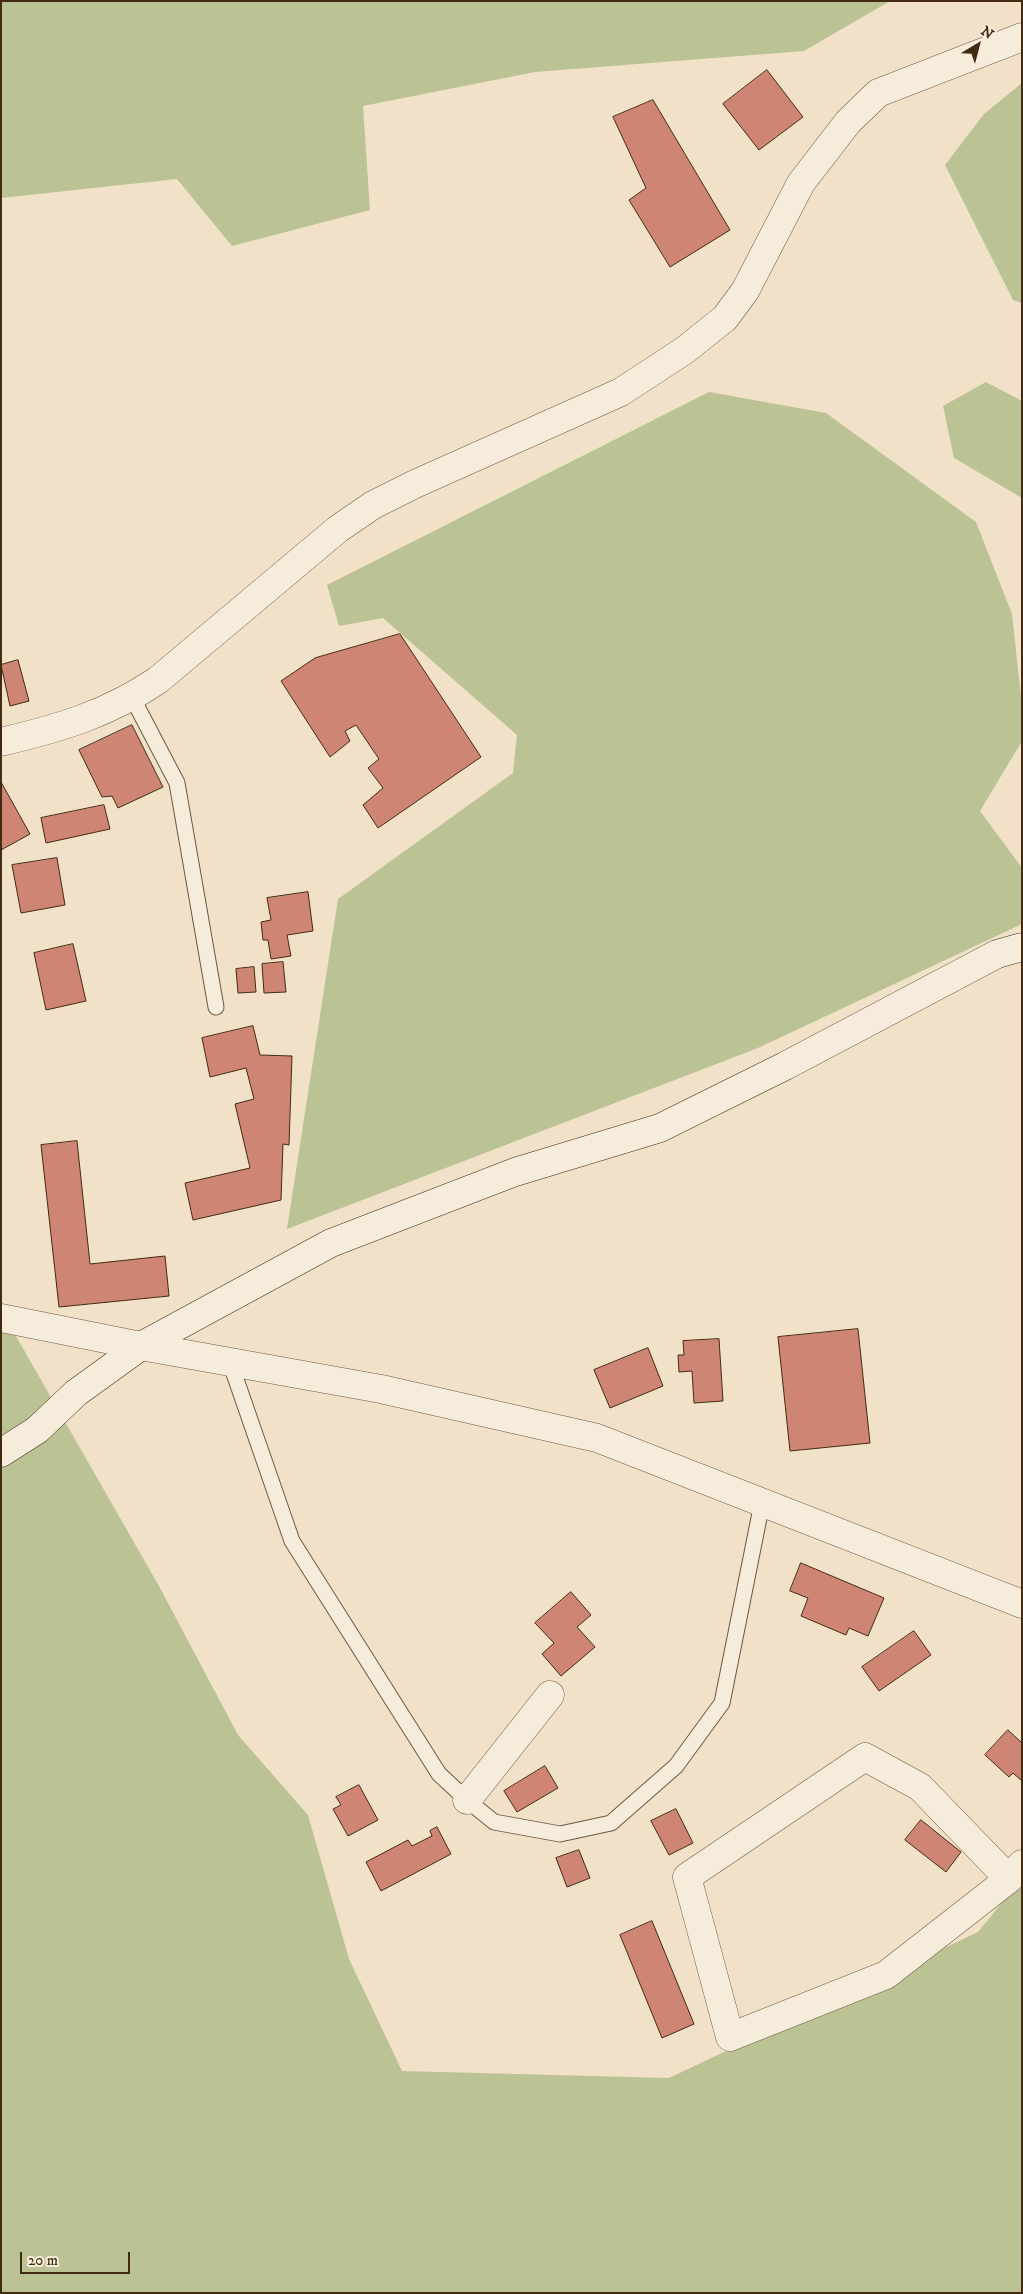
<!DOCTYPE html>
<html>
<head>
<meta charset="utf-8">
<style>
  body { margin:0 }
  #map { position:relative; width:1023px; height:2294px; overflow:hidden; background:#f1e1c8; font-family:"IM FELL DW Pica",serif }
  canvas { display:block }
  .frame { position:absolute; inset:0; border:2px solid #432a12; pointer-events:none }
  .north { position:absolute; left:953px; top:20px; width:50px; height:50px; -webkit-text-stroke:4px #f6ecdb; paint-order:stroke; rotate:37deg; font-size:14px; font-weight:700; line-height:20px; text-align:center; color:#432a12 }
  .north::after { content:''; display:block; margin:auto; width:18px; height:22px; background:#432a12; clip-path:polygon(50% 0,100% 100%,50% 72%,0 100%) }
  .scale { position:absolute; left:20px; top:2252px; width:110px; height:22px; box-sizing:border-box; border:2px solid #432a12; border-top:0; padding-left:6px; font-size:15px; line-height:18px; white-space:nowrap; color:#432a12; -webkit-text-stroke:4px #f6ecdb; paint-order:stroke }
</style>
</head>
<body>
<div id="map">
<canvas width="1023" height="2294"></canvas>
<div class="frame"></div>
<div class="north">N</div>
<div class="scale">20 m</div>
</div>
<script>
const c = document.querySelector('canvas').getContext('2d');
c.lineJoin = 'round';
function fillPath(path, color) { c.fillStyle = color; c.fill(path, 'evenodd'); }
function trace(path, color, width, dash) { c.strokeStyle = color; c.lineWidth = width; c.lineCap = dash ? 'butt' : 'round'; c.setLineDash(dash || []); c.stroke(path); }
const green = new Path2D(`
  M 1,1 L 890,1 L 804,51 L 535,72 L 363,106 L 370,210 L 232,246 L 177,179 L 1,198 Z
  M 1022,83 L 1022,303 L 1013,300 L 945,165 L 984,114 Z
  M 986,382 L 1022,401 L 1022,498 L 954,458 L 943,406 Z
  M 709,392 L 826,413 L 976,522 L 1012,614 L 1022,706 L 1022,741 L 980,811 L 1022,868 L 1022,924 L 758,1048 L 287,1229 L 338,899 L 513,773 L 517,735 L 383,618 L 339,626 L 327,585 Z
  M 1,1310 L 159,1586 L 238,1735 L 308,1815 L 349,1959 L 402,2071 L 669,2078 L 978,1932 L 1022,1878 L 1022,2293 L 1,2293 Z`);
const building = new Path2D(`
  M 767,70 L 803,117 L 759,150 L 723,104 Z
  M 653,100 L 730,230 L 670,267 L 629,200 L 646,188 L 613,117 Z
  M 400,634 L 481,757 L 378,828 L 363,805 L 383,788 L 368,768 L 379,759 L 356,725 L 345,731 L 350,741 L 330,757 L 281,681 L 315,658 Z
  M 18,660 L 29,701 L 10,706 L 1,665 Z
  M 132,725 L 163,787 L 118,808 L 112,796 L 102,797 L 79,750 Z
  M 1,782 L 30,834 L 1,850 Z
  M 104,805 L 110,829 L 46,843 L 41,818 Z
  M 57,858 L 65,905 L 21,913 L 12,865 Z
  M 308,892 L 313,931 L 287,935 L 291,956 L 271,959 L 268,940 L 263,940 L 261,922 L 271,920 L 267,898 Z
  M 73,944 L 86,1001 L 46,1010 L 34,953 Z
  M 283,962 L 286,992 L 264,993 L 262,964 Z
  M 254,967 L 256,992 L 238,993 L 236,969 Z
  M 253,1026 L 260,1055 L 292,1056 L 289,1145 L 283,1144 L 281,1200 L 193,1220 L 185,1183 L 250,1168 L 235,1104 L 254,1099 L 246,1068 L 210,1077 L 202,1038 Z
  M 77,1141 L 90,1264 L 165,1256 L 169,1296 L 59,1307 L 41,1145 Z
  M 858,1329 L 870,1443 L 790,1451 L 778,1337 Z
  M 719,1339 L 723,1401 L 694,1403 L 692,1371 L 679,1372 L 678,1355 L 684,1355 L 683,1341 Z
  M 648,1348 L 663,1386 L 610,1408 L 594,1370 Z
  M 801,1563 L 884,1598 L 868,1636 L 849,1628 L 846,1635 L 801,1616 L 808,1598 L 790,1591 Z
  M 571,1592 L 591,1615 L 577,1627 L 595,1647 L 561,1676 L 542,1654 L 554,1643 L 535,1623 Z
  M 914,1631 L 931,1655 L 879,1691 L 862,1667 Z
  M 1008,1730 L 1022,1743 L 1022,1781 L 1013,1773 L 1009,1777 L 985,1755 Z
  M 545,1766 L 558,1788 L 517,1812 L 504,1791 Z
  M 359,1785 L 378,1820 L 348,1836 L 333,1809 L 341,1805 L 336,1797 Z
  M 676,1809 L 693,1843 L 669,1855 L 651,1821 Z
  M 921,1820 L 961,1852 L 946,1872 L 905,1840 Z
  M 437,1827 L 451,1854 L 381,1891 L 366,1862 L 408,1840 L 412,1846 L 432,1836 L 430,1831 Z
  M 579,1850 L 590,1878 L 567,1887 L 556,1858 Z
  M 652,1921 L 694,2024 L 662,2038 L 620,1935 Z`);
const lane = new Path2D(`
  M 132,697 L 177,783 L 216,1007
  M 230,1362 L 292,1541 L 439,1774 L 467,1800 L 494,1822 L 560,1834 L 611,1823 L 676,1766 L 722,1703 L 762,1503`);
const street = new Path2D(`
  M 1,742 C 60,728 108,714 158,680 L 338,529 L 373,505 L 415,484 L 621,392 L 685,350 L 725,318 L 745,291 L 801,183 L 848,122 L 878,93 L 1022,37
  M 1,1318 L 141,1346 L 381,1389 L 597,1438 L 1022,1604
  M 467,1800 L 550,1695
  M 1009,1879 L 920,1787 L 865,1757 L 687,1877 L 730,2037 L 886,1975 L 1009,1879 L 1022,1864`);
const secondary = new Path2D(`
  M 1,1453 L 37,1430 L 76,1393 L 141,1346 L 331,1243 L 515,1172 L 660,1128 L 785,1066 L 997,954 L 1022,947`);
fillPath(green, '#bbc395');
fillPath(building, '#cf8573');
trace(building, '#432a12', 1);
trace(lane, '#6e5840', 17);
trace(street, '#6e5840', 29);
trace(secondary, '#432a12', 29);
trace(lane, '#f6ecdb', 15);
trace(street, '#f6ecdb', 28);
trace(secondary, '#f6ecdb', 28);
</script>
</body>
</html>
